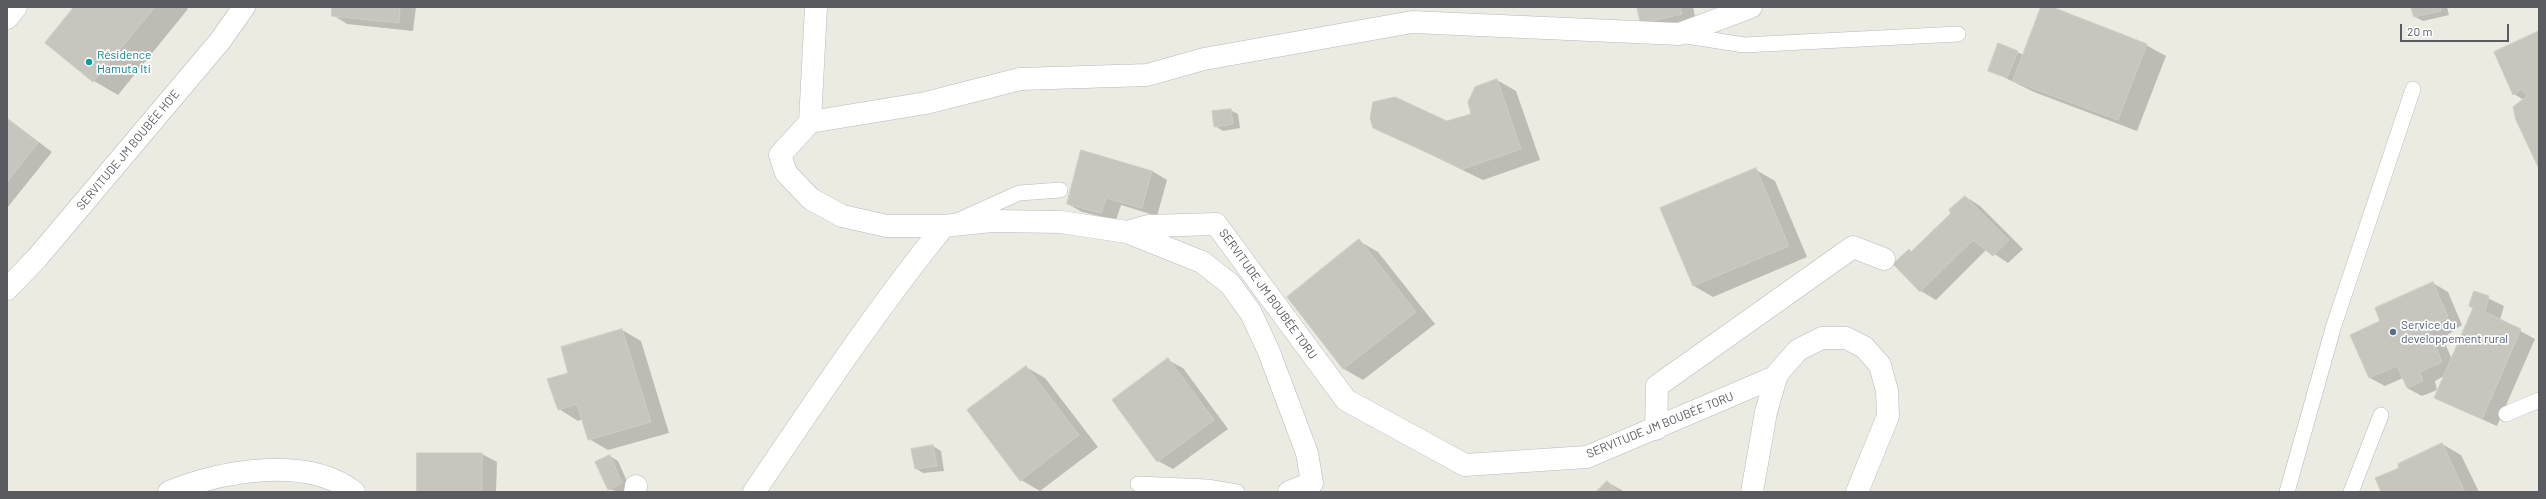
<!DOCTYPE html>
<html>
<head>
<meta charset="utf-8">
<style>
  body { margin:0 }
  #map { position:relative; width:2546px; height:499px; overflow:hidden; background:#ebebe1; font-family:Barlow,sans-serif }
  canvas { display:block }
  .frame { position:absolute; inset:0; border:8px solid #595b61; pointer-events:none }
  .scale { position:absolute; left:2400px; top:24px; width:109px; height:18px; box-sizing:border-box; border:2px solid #595b61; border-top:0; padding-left:5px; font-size:12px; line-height:14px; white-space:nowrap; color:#595b61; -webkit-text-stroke:3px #fff; paint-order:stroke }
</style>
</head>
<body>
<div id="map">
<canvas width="2546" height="499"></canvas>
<div class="frame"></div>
<div class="scale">20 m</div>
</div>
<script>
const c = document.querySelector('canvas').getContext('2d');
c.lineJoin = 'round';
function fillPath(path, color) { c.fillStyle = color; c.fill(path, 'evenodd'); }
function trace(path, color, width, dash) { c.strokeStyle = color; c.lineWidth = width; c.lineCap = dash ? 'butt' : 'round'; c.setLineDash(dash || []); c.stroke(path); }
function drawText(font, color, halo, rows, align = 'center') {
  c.font = font + ' Barlow,sans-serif'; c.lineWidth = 3.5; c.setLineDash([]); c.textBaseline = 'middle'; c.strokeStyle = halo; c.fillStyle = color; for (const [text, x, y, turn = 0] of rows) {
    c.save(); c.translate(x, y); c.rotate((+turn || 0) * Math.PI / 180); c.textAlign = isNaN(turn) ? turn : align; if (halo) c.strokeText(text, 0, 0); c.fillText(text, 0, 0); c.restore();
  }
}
const shadow = new Path2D(`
  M 75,7 L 186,7 L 188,9 L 118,95 L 94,81 L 47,43 Z
  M 333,7 L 416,7 L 413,31 L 347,24 L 333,15 Z
  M 1638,7 L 1693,7 L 1696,22 L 1657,32 Z
  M 2042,7 L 2049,7 L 2146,45 L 2166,56 L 2137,131 L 2034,92 L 1989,70 L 2017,52 L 2024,55 Z
  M 2412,7 L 2447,7 L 2449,15 L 2423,21 L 2415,17 Z
  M 2539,32 L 2539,166 L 2524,100 L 2514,94 Z
  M 1497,80 L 1516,91 L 1540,160 L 1483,180 L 1374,127 L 1447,122 L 1473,115 Z
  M 1230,110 L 1238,114 L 1240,128 L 1223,131 L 1215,126 Z
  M 7,118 L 52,152 L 7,208 Z
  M 1756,170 L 1775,181 L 1807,257 L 1713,297 L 1694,286 L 1662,209 Z
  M 1152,171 L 1167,180 L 1157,216 L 1121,205 L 1116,220 L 1082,212 L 1068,204 Z
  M 1966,197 L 1980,206 L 2023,249 L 2008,263 L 1987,249 L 1936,300 L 1921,291 L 1894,264 L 1909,250 L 1912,252 L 1953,213 Z
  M 1359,241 L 1378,252 L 1435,324 L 1363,380 L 1344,369 L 1288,297 Z
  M 2433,283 L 2448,292 L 2462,325 L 2443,338 L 2452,360 L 2474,308 L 2475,292 L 2504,306 L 2500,320 L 2535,339 L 2497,426 L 2435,398 L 2444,376 L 2435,381 L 2437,390 L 2422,396 L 2407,388 L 2403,378 L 2385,386 L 2370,378 L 2351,336 L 2381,322 Z
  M 622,330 L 641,341 L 669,433 L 608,450 L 589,439 L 583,419 L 578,421 L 559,409 L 570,373 Z
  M 1168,360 L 1183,368 L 1228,429 L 1173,469 L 1158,461 Z
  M 1026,367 L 1045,378 L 1098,447 L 1040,491 L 1021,480 Z
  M 2442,444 L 2461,455 L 2479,492 L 2382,492 L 2400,468 Z
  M 933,446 L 941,451 L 944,471 L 923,473 L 915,468 Z
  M 482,454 L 497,462 L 496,492 L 418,492 Z
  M 610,456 L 618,461 L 630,488 L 620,492 L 608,489 Z
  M 1607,482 L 1625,492 L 1598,492 Z`);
const building = new Path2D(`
  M 74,7 L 155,7 L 93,82 L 45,43 Z
  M 332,7 L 400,7 L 399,23 L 332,16 Z
  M 1637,7 L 1680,7 L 1682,14 L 1641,24 Z
  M 2041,7 L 2052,7 L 2147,44 L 2118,120 L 2013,81 Z
  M 2411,7 L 2440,7 L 2441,11 L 2414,17 Z
  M 2539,31 L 2539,169 L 2516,120 L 2513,107 L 2527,96 L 2522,89 L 2513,95 L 2494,52 Z
  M 1998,43 L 2018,51 L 2007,78 L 1988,71 Z
  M 1497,79 L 1521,149 L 1463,169 L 1373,128 L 1370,118 L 1373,102 L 1395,97 L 1447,121 L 1471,114 L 1468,102 L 1475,87 Z
  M 1231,109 L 1233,124 L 1214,127 L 1212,111 Z
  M 7,119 L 38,143 L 7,182 Z
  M 1081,150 L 1152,171 L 1142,208 L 1106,198 L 1101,213 L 1067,204 Z
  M 1756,168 L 1789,246 L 1693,286 L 1660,208 Z
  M 1965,196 L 2009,240 L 1993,256 L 1973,240 L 1920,292 L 1893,264 L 1909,249 L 1911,252 L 1951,213 L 1949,210 Z
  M 1359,239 L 1416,312 L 1343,369 L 1287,297 Z
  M 2433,282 L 2448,317 L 2428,329 L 2442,362 L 2420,372 L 2423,381 L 2407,388 L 2397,366 L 2369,378 L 2350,335 L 2380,321 L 2375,308 Z
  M 2474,291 L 2489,296 L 2485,312 L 2521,329 L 2482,419 L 2434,398 L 2473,308 L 2469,306 Z
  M 622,329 L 651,422 L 588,440 L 577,404 L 558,410 L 547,379 L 568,373 L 561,347 Z
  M 1168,358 L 1214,420 L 1157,462 L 1112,400 Z
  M 1026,366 L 1079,435 L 1020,481 L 967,410 Z
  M 2442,443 L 2465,492 L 2381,492 L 2375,478 L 2399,468 L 2398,464 Z
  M 933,445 L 937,466 L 915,469 L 911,449 Z
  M 417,453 L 482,453 L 482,492 L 417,492 Z
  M 610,455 L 622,483 L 608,490 L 595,462 Z
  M 1607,481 L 1619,492 L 1596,492 Z`);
const lane = new Path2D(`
  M 1680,35 L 1744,45 L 1958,34
  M 959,220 L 1019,193 L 1060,190
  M 2506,414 L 2539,400
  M 1138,484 L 1207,487 L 1237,492
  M 2287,492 L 2334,325 L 2413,89
  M 2351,492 L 2381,415`);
const street = new Path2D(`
  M 816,7 L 810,122 L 780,155 L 786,173 L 811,199 L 842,216 L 887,226 L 944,226 L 992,221 L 1061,222 L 1127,232 L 1148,226 L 1216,224 L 1346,400 L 1465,465 L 1587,457 L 1777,376
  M 7,18 L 16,7
  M 810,122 L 926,103 L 1020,79 L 1147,75 L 1204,59 L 1412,22 L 1679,34 L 1751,7
  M 1127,232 L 1202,262 L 1230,284 L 1251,313 L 1269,352 L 1307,453 L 1312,483 L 1289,492
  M 7,289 L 37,258 L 220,41 L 244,7
  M 1656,429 L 1657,386 L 1853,247 L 1884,259
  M 169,492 C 221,471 306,455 354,492
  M 635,492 L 636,486
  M 754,492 C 815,402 875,311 944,226
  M 1752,492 L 1766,412 L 1777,374 L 1798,350 L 1822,338 L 1846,338 L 1864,347 L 1880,365 L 1887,391 L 1888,416 L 1857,492`);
const markers = [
  [89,62,4,"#0f9aa8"],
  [2393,332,4,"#5c6f8a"]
];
const cultureNames = [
  ["Résidence",97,55],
  ["Hamuta Iti",97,69]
];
const streetNames = [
  ["SERVITUDE JM BOUBÉE HO'E",128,150,-50],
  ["SERVITUDE JM BOUBÉE TORU",1268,294,54],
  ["SERVITUDE JM BOUBÉE TORU",1660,425,-22]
];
const serviceNames = [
  ["Service du",2401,325],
  ["developpement rural",2401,339]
];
fillPath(shadow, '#0003');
fillPath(building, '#c6c5be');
trace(building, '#d0cdc0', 1);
trace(lane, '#b8b9bf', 16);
trace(street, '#b8b9bf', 23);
trace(lane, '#fff', 15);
trace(street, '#fff', 22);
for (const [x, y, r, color] of markers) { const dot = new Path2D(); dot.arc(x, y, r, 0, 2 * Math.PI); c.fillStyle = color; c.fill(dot); trace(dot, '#fff', 1.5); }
drawText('12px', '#0d838f', '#fff', cultureNames, 'left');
drawText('12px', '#595b61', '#fff', streetNames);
drawText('12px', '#4e5e75', '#fff', serviceNames, 'left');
</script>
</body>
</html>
